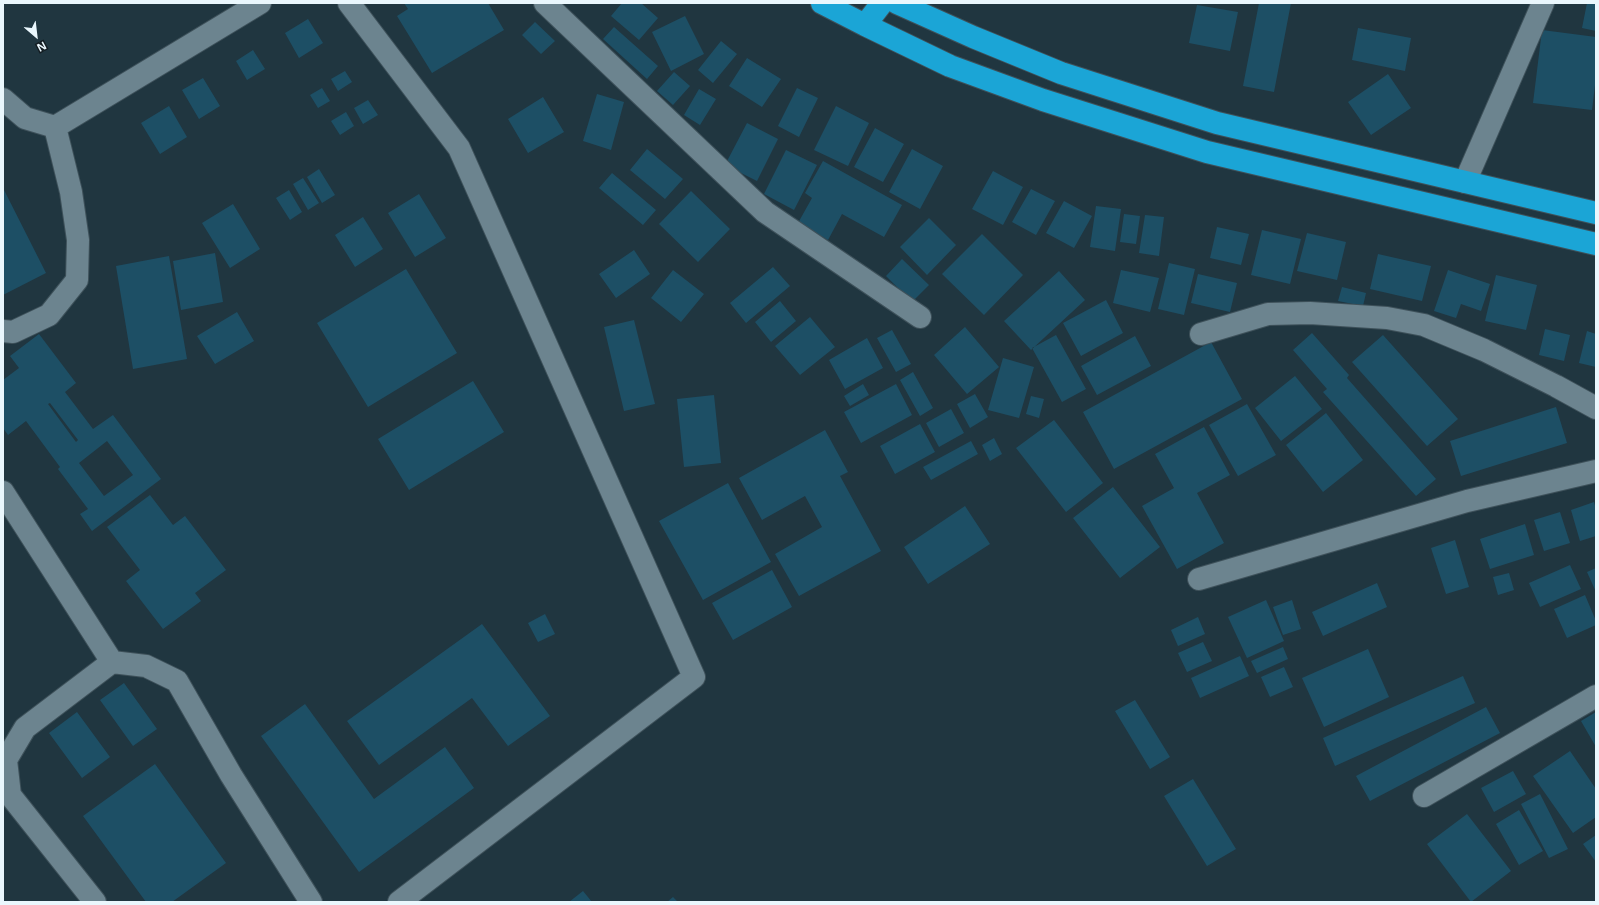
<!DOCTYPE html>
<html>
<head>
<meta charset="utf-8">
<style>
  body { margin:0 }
  #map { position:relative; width:1599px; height:905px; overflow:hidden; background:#203640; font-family:"Noto Sans",sans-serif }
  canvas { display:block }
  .frame { position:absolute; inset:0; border:4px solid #eaf7fd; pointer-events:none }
  .north { position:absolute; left:16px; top:16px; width:40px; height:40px; -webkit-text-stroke:3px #131c21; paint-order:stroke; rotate:152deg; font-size:11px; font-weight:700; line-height:16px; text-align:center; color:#eaf7fd }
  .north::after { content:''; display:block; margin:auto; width:14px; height:18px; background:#eaf7fd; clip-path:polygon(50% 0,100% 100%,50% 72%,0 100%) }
</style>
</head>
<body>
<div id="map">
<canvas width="1599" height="905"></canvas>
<div class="frame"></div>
<div class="north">N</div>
</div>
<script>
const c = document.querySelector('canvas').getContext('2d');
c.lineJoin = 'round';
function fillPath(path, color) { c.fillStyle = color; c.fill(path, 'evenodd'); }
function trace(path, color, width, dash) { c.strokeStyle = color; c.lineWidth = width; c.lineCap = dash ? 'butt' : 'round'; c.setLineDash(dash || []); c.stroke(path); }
const building = new Path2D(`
  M 404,3 L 488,3 L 504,30 L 432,73 L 397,16 L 408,9 Z
  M 622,3 L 641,3 L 658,18 L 639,40 L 611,16 Z
  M 1259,3 L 1291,3 L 1274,92 L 1243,86 Z
  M 1587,3 L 1596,3 L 1596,31 L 1582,28 Z
  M 1197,5 L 1238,12 L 1230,51 L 1189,43 Z
  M 685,16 L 704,54 L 671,71 L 652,32 Z
  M 308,19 L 323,43 L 299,58 L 285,33 Z
  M 535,22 L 555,41 L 541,54 L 522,35 Z
  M 614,27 L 658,66 L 647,79 L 603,39 Z
  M 1358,28 L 1411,38 L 1405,71 L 1352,60 Z
  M 1542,30 L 1596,37 L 1596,77 L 1592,110 L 1533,103 Z
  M 721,41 L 737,54 L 713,83 L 698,70 Z
  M 253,50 L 265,69 L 247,80 L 236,61 Z
  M 747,58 L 781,79 L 762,107 L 729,86 Z
  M 345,71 L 352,82 L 338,91 L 331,79 Z
  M 674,72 L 690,86 L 673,105 L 657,91 Z
  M 1388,74 L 1411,108 L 1371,135 L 1348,102 Z
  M 203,78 L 220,106 L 199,119 L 182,90 Z
  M 322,88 L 330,101 L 318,108 L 310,95 Z
  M 797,88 L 818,98 L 799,137 L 778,126 Z
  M 699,89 L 716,99 L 700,125 L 684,115 Z
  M 597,94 L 624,102 L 611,150 L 583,141 Z
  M 543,97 L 564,132 L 528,153 L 508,119 Z
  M 368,100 L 378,115 L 363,124 L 354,108 Z
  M 169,106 L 187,137 L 160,154 L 141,123 Z
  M 836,106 L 869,123 L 848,166 L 814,150 Z
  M 346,112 L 354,126 L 340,135 L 331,121 Z
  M 747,123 L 778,139 L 757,181 L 725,165 Z
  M 875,128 L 904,144 L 883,182 L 854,167 Z
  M 647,149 L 683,179 L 665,199 L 630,170 Z
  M 912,149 L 943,166 L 920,209 L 889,192 Z
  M 786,150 L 817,165 L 794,210 L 764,194 Z
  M 823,161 L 902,205 L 884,237 L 842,214 L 828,240 L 798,223 L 812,198 L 805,193 Z
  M 319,169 L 335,195 L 322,203 L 307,177 Z
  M 993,171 L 1023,187 L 1003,225 L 972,209 Z
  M 612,173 L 656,210 L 643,225 L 599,188 Z
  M 303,178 L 319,203 L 308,210 L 293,184 Z
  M 3,188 L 46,273 L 3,295 Z
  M 1031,189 L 1055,201 L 1036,235 L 1012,222 Z
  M 289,190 L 302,212 L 290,220 L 276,198 Z
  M 691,191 L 730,229 L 698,262 L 659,224 Z
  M 419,194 L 446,238 L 415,257 L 388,213 Z
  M 1064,201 L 1092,216 L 1074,248 L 1046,233 Z
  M 233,204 L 260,249 L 230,268 L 202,223 Z
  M 1096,206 L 1121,209 L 1115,251 L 1090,247 Z
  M 1124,214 L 1140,216 L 1136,244 L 1120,242 Z
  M 1145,215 L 1164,217 L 1159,256 L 1139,253 Z
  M 363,217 L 383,249 L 355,267 L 335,235 Z
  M 929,218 L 956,245 L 927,275 L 900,247 Z
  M 1217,227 L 1249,234 L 1241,265 L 1210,258 Z
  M 1262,230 L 1301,239 L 1290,284 L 1251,275 Z
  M 1307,233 L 1346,242 L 1337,280 L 1297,271 Z
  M 982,234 L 1023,275 L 984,315 L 942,274 Z
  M 634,250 L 650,274 L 616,298 L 599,274 Z
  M 215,253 L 223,302 L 181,310 L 173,261 Z
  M 1378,254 L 1431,266 L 1422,301 L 1370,289 Z
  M 169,256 L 187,359 L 133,369 L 116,266 Z
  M 902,259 L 929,285 L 912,302 L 886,276 Z
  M 1169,263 L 1195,269 L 1184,315 L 1158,309 Z
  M 773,267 L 790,286 L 746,323 L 730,303 Z
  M 406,269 L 457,353 L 368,407 L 317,323 Z
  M 673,270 L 704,294 L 681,322 L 651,298 Z
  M 1121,270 L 1159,278 L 1150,312 L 1113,303 Z
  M 1448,270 L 1490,284 L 1481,311 L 1461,304 L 1456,318 L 1434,311 Z
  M 1059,271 L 1085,300 L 1031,350 L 1004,321 Z
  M 1198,274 L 1237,283 L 1230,312 L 1191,303 Z
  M 1496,275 L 1537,285 L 1526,330 L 1485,321 Z
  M 1342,287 L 1366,293 L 1363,306 L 1338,301 Z
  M 1106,300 L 1123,333 L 1081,356 L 1063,323 Z
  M 780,301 L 796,321 L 771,342 L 755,322 Z
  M 237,312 L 254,341 L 215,364 L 197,336 Z
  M 810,317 L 835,347 L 800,375 L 775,346 Z
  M 634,320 L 655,404 L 624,411 L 604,327 Z
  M 965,327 L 999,367 L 967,394 L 934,355 Z
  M 1545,329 L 1570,335 L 1564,361 L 1539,355 Z
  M 892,330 L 911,364 L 896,372 L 877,338 Z
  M 1587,331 L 1596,334 L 1596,367 L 1579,363 Z
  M 1312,333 L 1349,375 L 1347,378 L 1436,479 L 1416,496 L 1323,392 L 1327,389 L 1293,350 Z
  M 39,334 L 76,383 L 65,392 L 93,429 L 113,415 L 161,479 L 92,531 L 80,514 L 88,509 L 58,469 L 60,467 L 26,421 L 8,435 L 3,428 L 3,380 L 19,368 L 10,356 ZM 50,403 L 78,440 L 76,442 L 48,404 ZM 107,441 L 133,475 L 104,496 L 79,463 Z
  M 1056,335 L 1086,389 L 1062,402 L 1032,348 Z
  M 1383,335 L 1458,419 L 1427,446 L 1352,362 Z
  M 1135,336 L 1151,366 L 1097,395 L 1081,366 Z
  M 867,338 L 883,368 L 845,389 L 829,360 Z
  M 1211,342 L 1242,399 L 1114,469 L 1083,412 Z
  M 1003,358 L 1034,367 L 1019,418 L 988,410 Z
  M 913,372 L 933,408 L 920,416 L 900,380 Z
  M 1295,376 L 1322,409 L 1281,441 L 1255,408 Z
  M 473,381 L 504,432 L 409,490 L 378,439 Z
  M 863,384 L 869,395 L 850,406 L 844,396 Z
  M 896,384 L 912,415 L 861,443 L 844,412 Z
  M 975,394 L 988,417 L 970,428 L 957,404 Z
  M 714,395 L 721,463 L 684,467 L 677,399 Z
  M 1031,396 L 1044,399 L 1039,418 L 1026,414 Z
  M 1247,404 L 1276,455 L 1238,476 L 1209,425 Z
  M 1556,407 L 1567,443 L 1461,476 L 1450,441 Z
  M 951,409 L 964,433 L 939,447 L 926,423 Z
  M 1326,413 L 1363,460 L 1323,492 L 1286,445 Z
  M 1054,420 L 1103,483 L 1066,512 L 1016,448 Z
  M 920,424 L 935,452 L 895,474 L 880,446 Z
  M 1204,427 L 1230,475 L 1197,493 L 1224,543 L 1177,569 L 1142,506 L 1174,488 L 1155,454 Z
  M 825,430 L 848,472 L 840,476 L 881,551 L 799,596 L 775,554 L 822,527 L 805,496 L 762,520 L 739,478 Z
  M 994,438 L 1002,454 L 990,461 L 982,445 Z
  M 971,441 L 978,454 L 931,480 L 923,467 Z
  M 728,483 L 771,562 L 703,600 L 659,521 Z
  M 1113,487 L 1160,547 L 1120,578 L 1073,518 Z
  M 150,495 L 173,525 L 185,516 L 226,570 L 195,593 L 201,601 L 163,629 L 126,581 L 140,570 L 107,527 Z
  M 1594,502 L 1596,509 L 1596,536 L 1580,541 L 1571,510 Z
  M 965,506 L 990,544 L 928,584 L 904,547 Z
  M 1560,512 L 1570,543 L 1544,551 L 1534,520 Z
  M 1525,524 L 1534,555 L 1490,569 L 1480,539 Z
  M 1455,540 L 1469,587 L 1446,594 L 1431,548 Z
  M 1570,565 L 1581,589 L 1540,607 L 1529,583 Z
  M 1596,568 L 1596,592 L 1587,572 Z
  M 772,570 L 792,607 L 733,640 L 712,603 Z
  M 1509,573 L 1514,590 L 1498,595 L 1493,577 Z
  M 1377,583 L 1387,607 L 1323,636 L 1312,612 Z
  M 1585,595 L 1596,621 L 1596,625 L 1567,638 L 1554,609 Z
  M 1266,600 L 1284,641 L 1247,658 L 1228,617 Z
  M 1292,600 L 1301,629 L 1283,635 L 1273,607 Z
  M 545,614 L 555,634 L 538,642 L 528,623 Z
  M 1198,617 L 1205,634 L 1178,646 L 1171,630 Z
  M 482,624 L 550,716 L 508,746 L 472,698 L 379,765 L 347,721 Z
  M 1203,642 L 1212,661 L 1187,672 L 1178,653 Z
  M 1283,647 L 1288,659 L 1257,673 L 1251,661 Z
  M 1368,649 L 1389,697 L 1324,727 L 1302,678 Z
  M 1240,656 L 1249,676 L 1200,698 L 1191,678 Z
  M 1284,667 L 1293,687 L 1270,697 L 1261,677 Z
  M 1463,676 L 1475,703 L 1335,766 L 1323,738 Z
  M 124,683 L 157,729 L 133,746 L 100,700 Z
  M 1135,700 L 1170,757 L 1150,769 L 1115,711 Z
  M 305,704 L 374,799 L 445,747 L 474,788 L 359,872 L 261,736 Z
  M 1486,707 L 1500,733 L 1370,801 L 1356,776 Z
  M 77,712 L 110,757 L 82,778 L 49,733 Z
  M 1596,712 L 1596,747 L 1581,721 Z
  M 1570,751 L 1596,789 L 1596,817 L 1573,833 L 1533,776 Z
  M 155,764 L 226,863 L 172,902 L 146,902 L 83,816 Z
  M 1513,771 L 1526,794 L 1494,812 L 1481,788 Z
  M 1193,779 L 1236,849 L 1207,866 L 1164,796 Z
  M 1540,794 L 1568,849 L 1549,858 L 1521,804 Z
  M 1519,810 L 1543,851 L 1519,865 L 1496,824 Z
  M 1467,814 L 1511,871 L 1471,902 L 1427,844 Z
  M 1596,835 L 1596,862 L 1583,844 Z
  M 583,891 L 592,902 L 569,902 Z
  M 673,897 L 678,902 L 667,902 Z`);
const minor = new Path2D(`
  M 349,3 L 459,148 L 694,677 L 399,902
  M 545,3 L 765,212 L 920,317
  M 3,99 L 25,118 L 55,127 L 260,3
  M 1465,182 L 1543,3
  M 3,331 L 13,332 L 49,315 L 77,280 L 78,240 L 71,192 L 55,127
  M 1201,334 L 1268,314 L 1310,313 L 1387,318 L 1424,325 L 1484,350 L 1556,386 L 1596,408
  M 3,492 L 112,662
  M 1199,579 L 1467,501 L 1596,471
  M 1424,796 L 1596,696
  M 95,902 L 10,795 L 6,760 L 25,728 L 112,662 L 146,666 L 177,681 L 231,775 L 311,902`);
const highway = new Path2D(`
  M 822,3 L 865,25 L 950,66 L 1043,100 L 1207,152 L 1596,244
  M 897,3 L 973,37 L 1061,73 L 1217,123 L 1596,213
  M 865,25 L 882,3`);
fillPath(building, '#1d4f65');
trace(minor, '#3e515a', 24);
trace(highway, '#3e515a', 24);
trace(minor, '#6c848f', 22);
trace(highway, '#1ba5d6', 22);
</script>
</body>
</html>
